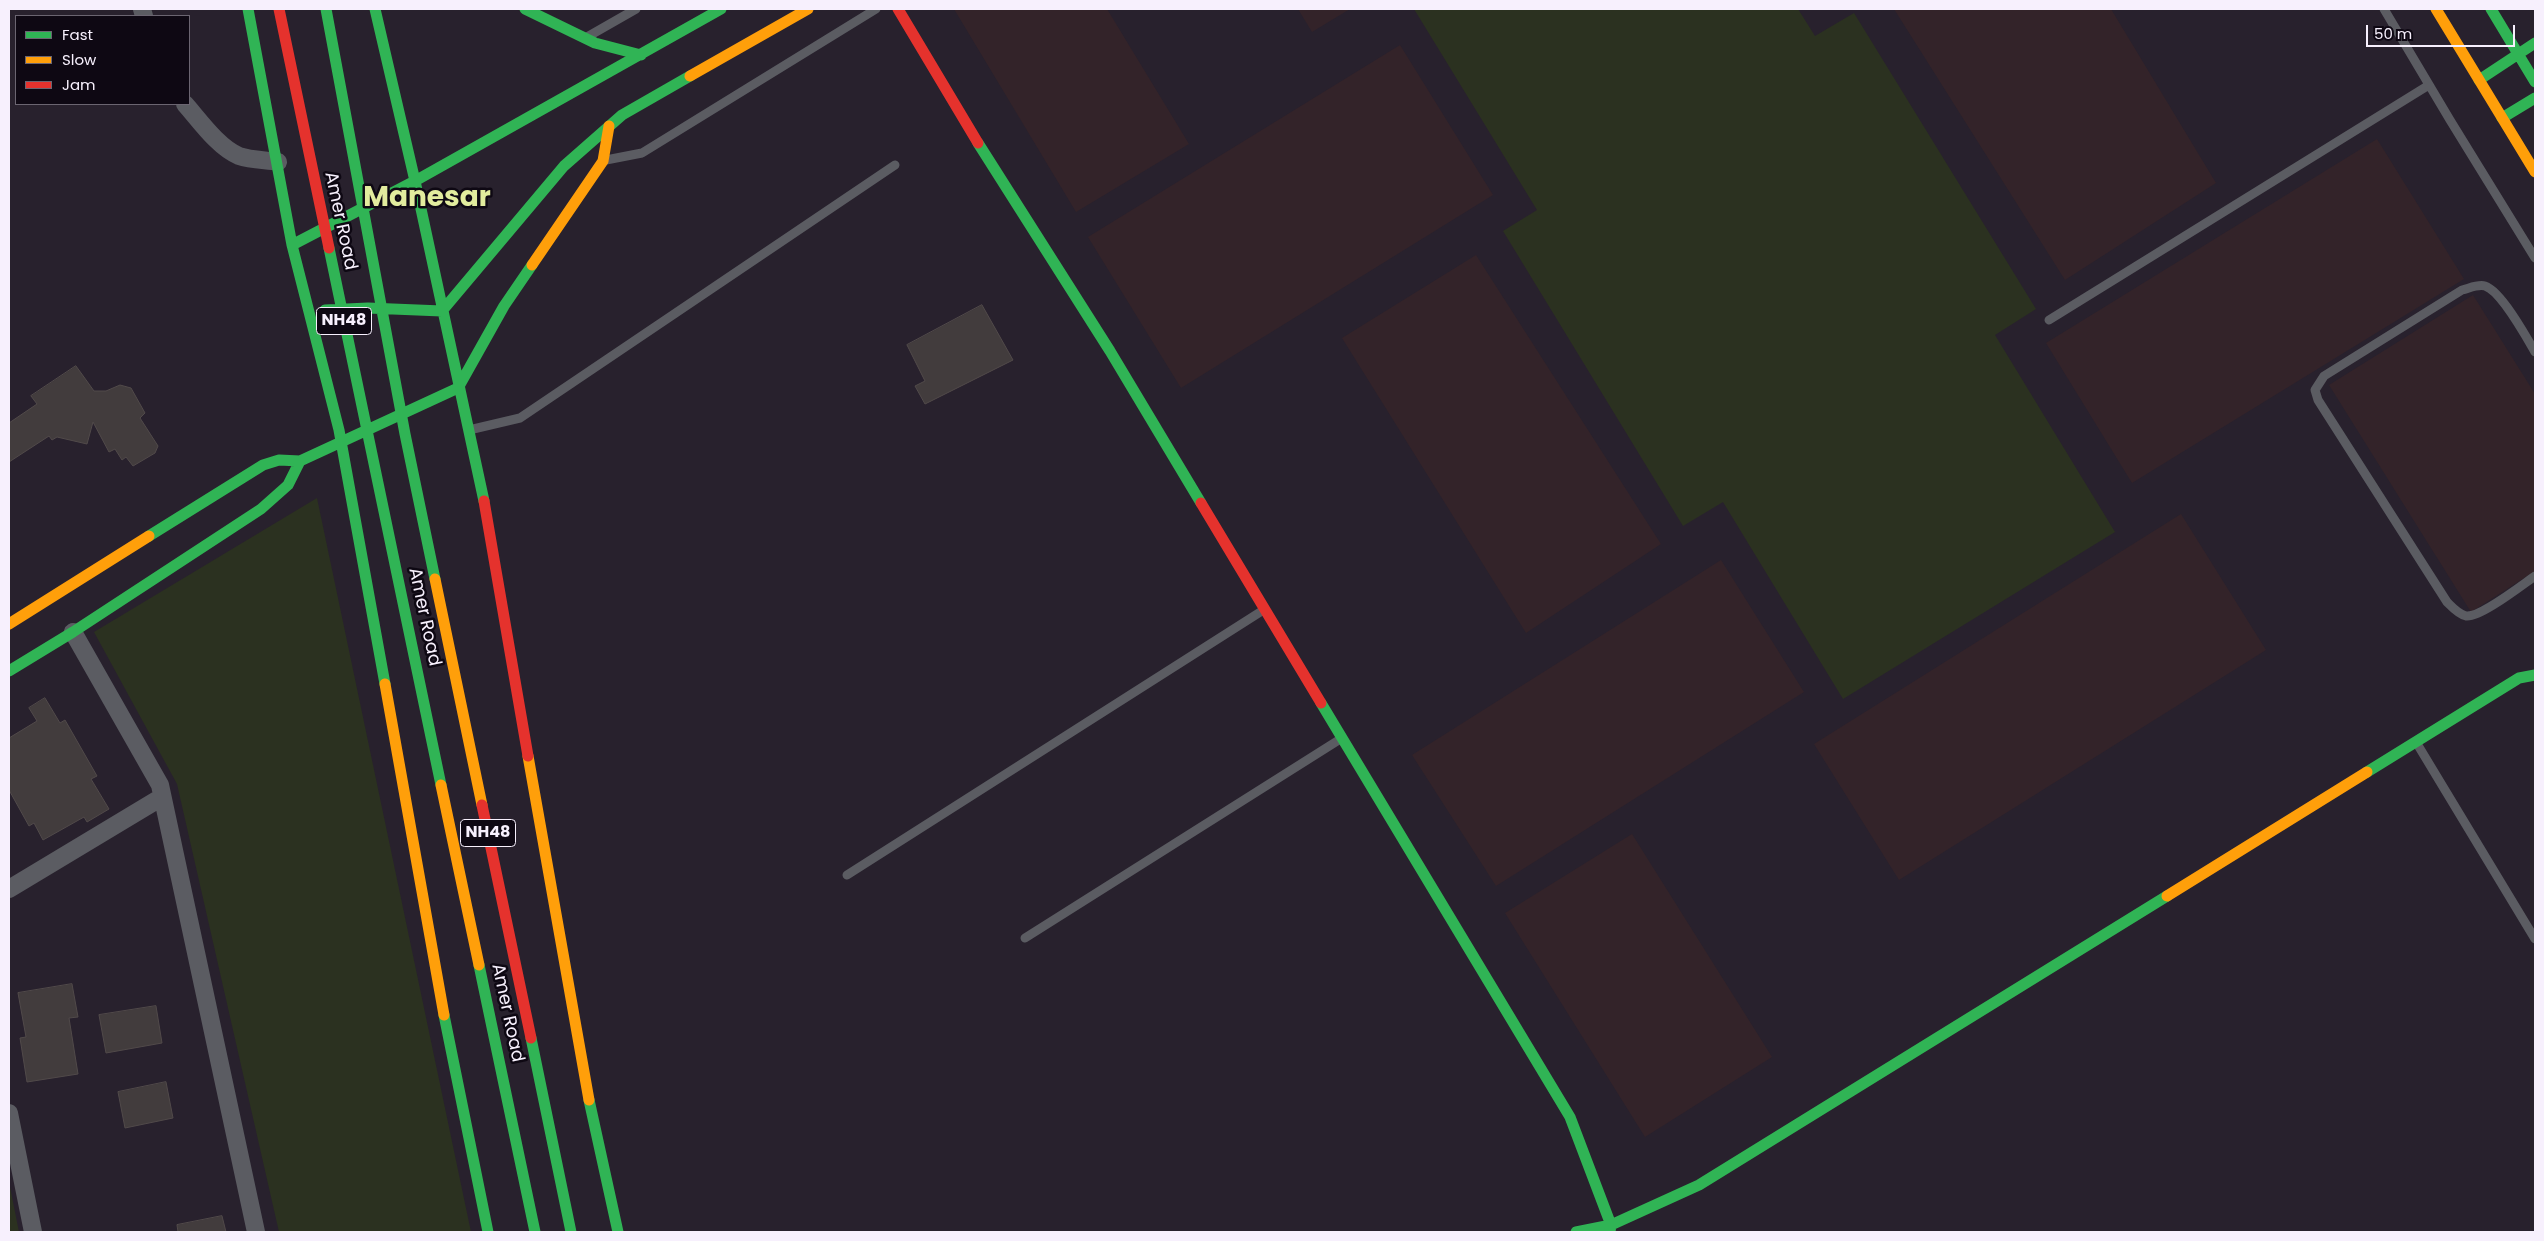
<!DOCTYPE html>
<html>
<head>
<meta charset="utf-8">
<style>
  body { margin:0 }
  #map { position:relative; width:2544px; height:1241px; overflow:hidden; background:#28212d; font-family:Poppins,sans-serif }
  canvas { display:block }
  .frame { position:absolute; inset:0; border:10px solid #f7f0fd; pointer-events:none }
  .legend { position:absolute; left:15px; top:15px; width:175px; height:90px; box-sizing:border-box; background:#0e0813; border:1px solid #6b6571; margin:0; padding:6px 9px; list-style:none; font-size:15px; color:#f7f0fd }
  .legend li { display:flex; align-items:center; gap:10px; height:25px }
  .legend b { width:25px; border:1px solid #6b6571 }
  .scale { position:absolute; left:2366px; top:25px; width:149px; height:22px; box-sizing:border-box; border:2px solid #f7f0fd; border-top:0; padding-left:6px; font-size:15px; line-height:18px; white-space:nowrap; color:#f7f0fd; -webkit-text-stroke:4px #0e0813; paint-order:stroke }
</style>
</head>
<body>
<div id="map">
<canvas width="2544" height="1241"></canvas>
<div class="frame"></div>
<ul class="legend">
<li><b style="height:6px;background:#30b455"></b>Fast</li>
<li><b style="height:6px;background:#ff9f0a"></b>Slow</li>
<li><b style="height:6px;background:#e5322d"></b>Jam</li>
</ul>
<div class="scale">50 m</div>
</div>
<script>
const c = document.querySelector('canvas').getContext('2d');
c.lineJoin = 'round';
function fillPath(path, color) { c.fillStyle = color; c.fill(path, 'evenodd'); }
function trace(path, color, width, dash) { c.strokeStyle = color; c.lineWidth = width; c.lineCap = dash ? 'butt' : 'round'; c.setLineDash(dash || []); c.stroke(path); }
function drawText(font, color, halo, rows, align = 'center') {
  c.font = font + ' Poppins,sans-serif'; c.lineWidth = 5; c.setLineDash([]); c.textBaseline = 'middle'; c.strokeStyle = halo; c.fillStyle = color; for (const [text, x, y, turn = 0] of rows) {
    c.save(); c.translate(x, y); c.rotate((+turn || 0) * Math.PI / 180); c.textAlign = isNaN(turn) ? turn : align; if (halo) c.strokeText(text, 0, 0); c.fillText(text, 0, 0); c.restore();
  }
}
const commercial = new Path2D(`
  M 954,9 L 1107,9 L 1189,144 L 1076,212 Z
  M 1298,9 L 1350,9 L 1312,32 Z
  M 1894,9 L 2111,9 L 2216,183 L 2065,280 Z
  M 1400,45 L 1493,195 L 1181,388 L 1088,237 Z
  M 2377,139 L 2464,279 L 2132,483 L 2046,343 Z
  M 1476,255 L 1661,544 L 1526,633 L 1342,338 Z
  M 2473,295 L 2535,394 L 2535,571 L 2471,612 L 2329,385 Z
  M 2181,514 L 2266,650 L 1899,880 L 1814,744 Z
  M 1721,560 L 1804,692 L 1496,886 L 1412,755 Z
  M 1632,834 L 1772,1057 L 1645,1137 L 1505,913 Z`);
const green = new Path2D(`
  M 1414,9 L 1798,9 L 1815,36 L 1854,13 L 2036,309 L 1995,335 L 2115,532 L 1843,699 L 1723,502 L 1683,526 L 1503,231 L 1537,210 Z
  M 317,498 L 471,1232 L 279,1232 L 177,784 L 94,632 Z
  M 9,1182 L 19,1232 L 9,1232 Z`);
const building = new Path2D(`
  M 982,305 L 1013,360 L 925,404 L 915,386 L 925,381 L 907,345 Z
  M 76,366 L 94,391 L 106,391 L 120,385 L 131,388 L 145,413 L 140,418 L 158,446 L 155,453 L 133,466 L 126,457 L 122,460 L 115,449 L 109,452 L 93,422 L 87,444 L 57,437 L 52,440 L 49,436 L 9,462 L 9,423 L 37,404 L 31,396 Z
  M 45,698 L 60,723 L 65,720 L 97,776 L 91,779 L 109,809 L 87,822 L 84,817 L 43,840 L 34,823 L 29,826 L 9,790 L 9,738 L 37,721 L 29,708 Z
  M 72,984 L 78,1017 L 69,1018 L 78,1074 L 27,1082 L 20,1038 L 26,1037 L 18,993 Z
  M 156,1006 L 162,1043 L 106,1053 L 99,1015 Z
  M 166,1082 L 173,1118 L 125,1128 L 118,1092 Z
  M 222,1216 L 226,1232 L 178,1232 L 177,1225 Z`);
const lane = new Path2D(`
  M 2384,9 L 2450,120 L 2535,258
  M 587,37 L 636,9
  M 606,160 L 642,153 L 876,9
  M 2049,320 L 2429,85
  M 2535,352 C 2527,338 2501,291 2485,286 C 2478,284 2470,288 2462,290 L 2324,376 L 2315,390 L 2318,400 L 2447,602 C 2452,607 2458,614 2466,616 C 2480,618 2522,585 2535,576
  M 469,430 L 520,418 L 895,165
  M 2416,742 L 2535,939
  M 847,875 L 1265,609
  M 1025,938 L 1342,738`);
const street = new Path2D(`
  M 142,9 L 144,16
  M 185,104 C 200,121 218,147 239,156 C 251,160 266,160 278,162
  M 73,632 L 160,785 L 256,1232
  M 9,889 L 162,797
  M 9,1113 L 33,1232`);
const fast = new Path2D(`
  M 248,9 L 292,245 L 339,430 L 385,684
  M 326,9 L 405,434 L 435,579
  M 375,9 L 415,181 L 484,501
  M 525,9 L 595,43 L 641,55
  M 2491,9 L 2535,82
  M 2479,80 L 2535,43
  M 2502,118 L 2535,98
  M 978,143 L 1110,351 L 1201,503
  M 292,245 L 415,181 L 721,9
  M 329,248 L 441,785
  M 325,310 L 368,308 L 442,311 L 564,166 L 622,115 L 690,76
  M 149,536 L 263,465 L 279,460 L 300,461 L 458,388 L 504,306 L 532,265
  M 9,671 L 73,632 L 261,509 L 288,485 L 300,461
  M 1321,703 L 1570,1117 L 1611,1225 L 1610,1232
  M 2367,772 L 2519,678 L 2535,675
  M 479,965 L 535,1232
  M 444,1015 L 488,1232
  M 531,1038 L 571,1232
  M 589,1100 L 618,1232
  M 1576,1232 L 1611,1225 L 1699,1185 L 2167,896`);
const slow = new Path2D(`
  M 2436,9 L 2535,172
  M 690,76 L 808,9
  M 532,265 L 603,161 L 609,126
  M 435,579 L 482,805
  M 9,624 L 149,536
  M 385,684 L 444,1015
  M 528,756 L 589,1100
  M 441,785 L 479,965
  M 2167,896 L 2367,772`);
const jam = new Path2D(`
  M 279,9 L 329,248
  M 898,9 L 978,143
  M 484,501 L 528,756
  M 1201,503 L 1321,703
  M 482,805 L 531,1038`);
const shields = [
  [344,321,55],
  [488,833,55]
];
const shieldNames = [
  ["NH48",344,321],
  ["NH48",488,833]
];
const streetNames = [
  ["Amer Road",340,221,78],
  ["Amer Road",424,617,78],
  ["Amer Road",507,1013,78]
];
const townNames = [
  ["Manesar",427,199]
];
fillPath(commercial, '#332329');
fillPath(green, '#2b3120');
fillPath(building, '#423c3d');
trace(building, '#514a4a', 1);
trace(lane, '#5b5c62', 9);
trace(street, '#5b5c62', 18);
trace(fast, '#30b455', 11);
trace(slow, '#ff9f0a', 11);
trace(jam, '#e5322d', 11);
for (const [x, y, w] of shields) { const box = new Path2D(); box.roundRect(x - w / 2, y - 13.5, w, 27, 4); c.fillStyle = '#0e0813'; c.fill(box); trace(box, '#f7f0fd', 1); }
drawText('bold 16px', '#f7f0fd', null, shieldNames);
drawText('18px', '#f7f0fd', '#0e0813', streetNames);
drawText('bold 28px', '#e2ec9e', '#0e0813', townNames);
</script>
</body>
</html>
